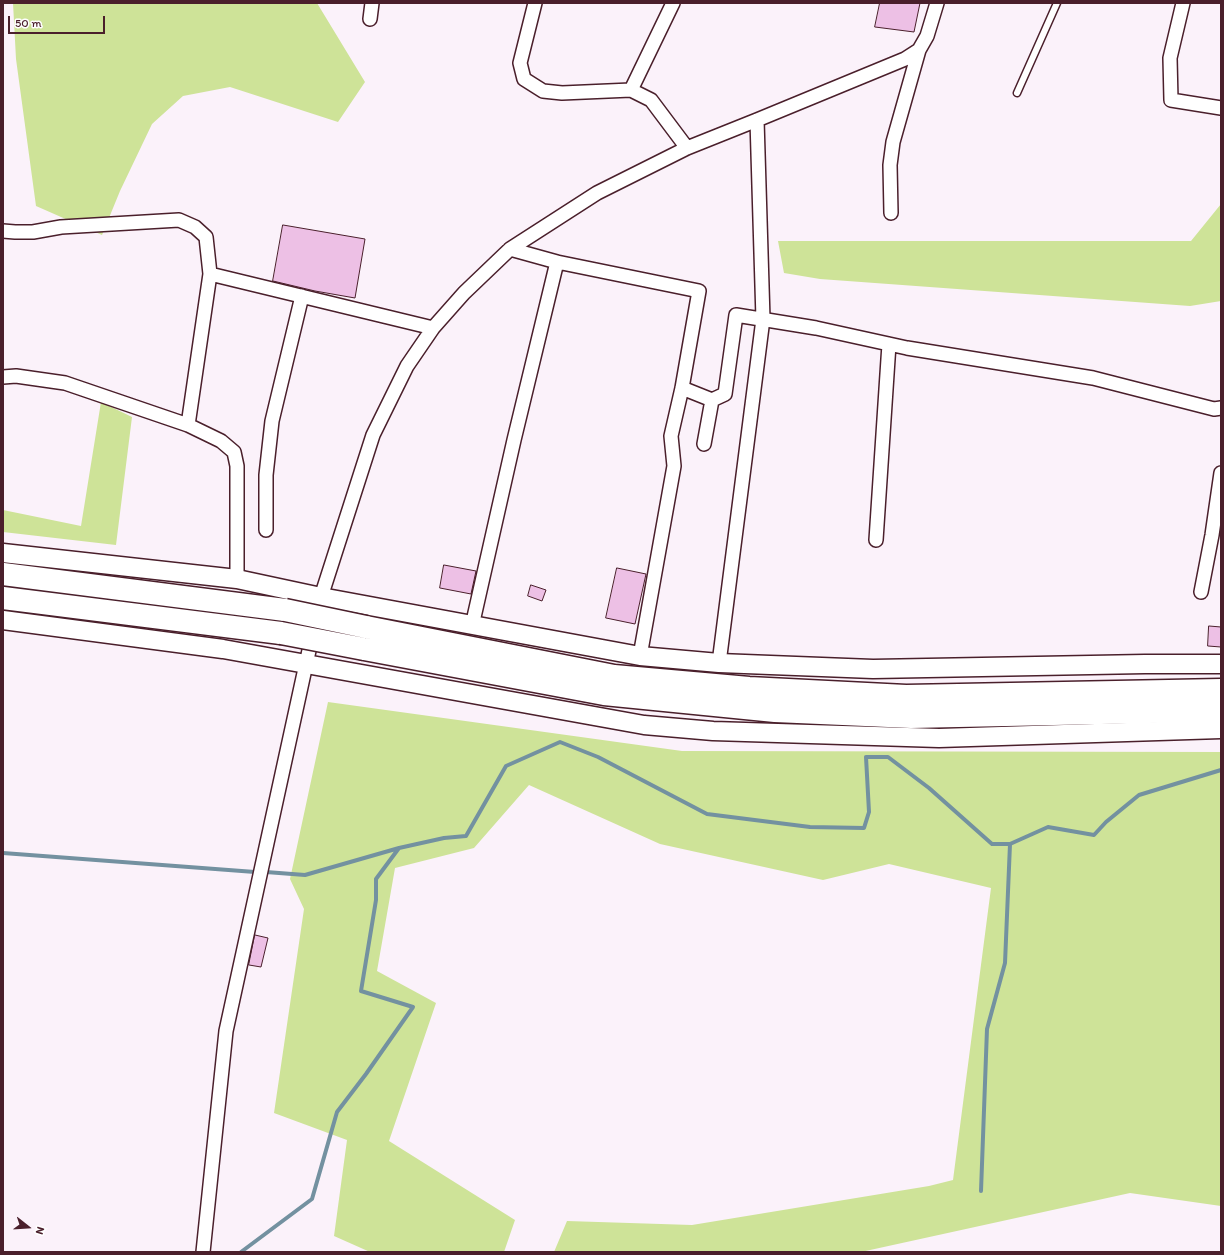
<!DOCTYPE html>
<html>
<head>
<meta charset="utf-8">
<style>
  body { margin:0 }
  #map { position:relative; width:1224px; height:1255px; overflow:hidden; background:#fbf2fa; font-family:Itim,sans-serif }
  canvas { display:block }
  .frame { position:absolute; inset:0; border:4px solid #4a1f2b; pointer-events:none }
  .north { position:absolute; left:8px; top:1207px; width:40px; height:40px; -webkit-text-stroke:3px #fff; paint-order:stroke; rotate:107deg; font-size:11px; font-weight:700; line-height:16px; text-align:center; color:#4a1f2b }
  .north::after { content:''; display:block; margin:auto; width:14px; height:18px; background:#4a1f2b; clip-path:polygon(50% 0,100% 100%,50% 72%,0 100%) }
  .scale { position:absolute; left:8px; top:16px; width:97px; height:18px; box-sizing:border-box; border:2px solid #4a1f2b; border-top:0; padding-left:5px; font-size:12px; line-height:14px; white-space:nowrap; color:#4a1f2b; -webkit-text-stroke:3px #fff; paint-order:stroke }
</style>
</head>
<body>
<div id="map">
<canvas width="1224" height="1255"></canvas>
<div class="frame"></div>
<div class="north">N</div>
<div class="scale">50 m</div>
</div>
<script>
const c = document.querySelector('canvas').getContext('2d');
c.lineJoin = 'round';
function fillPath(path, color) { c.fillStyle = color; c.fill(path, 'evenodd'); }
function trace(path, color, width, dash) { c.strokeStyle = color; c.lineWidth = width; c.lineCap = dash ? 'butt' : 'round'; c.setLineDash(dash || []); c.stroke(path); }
const green = new Path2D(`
  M 13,3 L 317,3 L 365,82 L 338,122 L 230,87 L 183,96 L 152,124 L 120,191 L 102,235 L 36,206 L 16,59 Z
  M 1221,204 L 1221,301 L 1190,306 L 820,279 L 784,273 L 778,241 L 1191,241 Z
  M 101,402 L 132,417 L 116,545 L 3,532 L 3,510 L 81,526 Z
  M 328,702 L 682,751 L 1221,752 L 1221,1206 L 1130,1193 L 861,1252 L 554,1252 L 567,1221 L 692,1225 L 929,1186 L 953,1180 L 991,888 L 889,864 L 823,880 L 660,844 L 529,785 L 474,848 L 395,868 L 377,971 L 436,1003 L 389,1141 L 515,1220 L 504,1252 L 370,1252 L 334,1236 L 347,1140 L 274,1113 L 304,909 L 290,879 Z`);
const stream = new Path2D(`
  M 3,853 L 255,872
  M 266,872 L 305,875 L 399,848 L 444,838 L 466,836 L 506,766 L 560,742 L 598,757 L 707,814 L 810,827 L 864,828 L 869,812 L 866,757 L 888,757 L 929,788 L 992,844 L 1010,844 L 1048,827 L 1094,835 L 1106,822 L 1139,795 L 1221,770
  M 981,1191 L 987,1029 L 1005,963 L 1010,844
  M 241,1252 L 312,1199 L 337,1112 L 366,1074 L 413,1007 L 361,991 L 376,900 L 376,879 L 399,848`);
const building = new Path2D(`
  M 880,3 L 920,3 L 914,32 L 875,27 Z
  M 283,225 L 365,239 L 355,298 L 315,291 L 273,281 Z
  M 444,565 L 476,571 L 471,594 L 440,588 Z
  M 617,568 L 646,574 L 635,624 L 606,618 Z
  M 531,585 L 546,590 L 542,601 L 528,596 Z
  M 1209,626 L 1221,627 L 1221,647 L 1208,646 Z
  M 255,935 L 268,938 L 261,967 L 249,965 Z`);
const lane = new Path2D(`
  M 1017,93 L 1057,3`);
const street = new Path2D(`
  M 535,3 L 520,63 L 524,79 L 543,91 L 562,93 L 631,90 L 651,100 L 687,148
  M 1183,3 L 1170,58 L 1171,100 L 1221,108
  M 370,19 L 372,3
  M 631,90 L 673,3
  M 891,213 L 890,165 L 893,142 L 919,50
  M 3,231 L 15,232 L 33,232 L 61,227 L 179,220 L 195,227 L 206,237 L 210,274 L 188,425
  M 557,262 L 699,291 L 682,388 L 671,436 L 674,466 L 640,656
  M 210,274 L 433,328
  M 3,377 L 16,376 L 65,383 L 188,425 L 221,441 L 234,452 L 237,466 L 237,579
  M 682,388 L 712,400 L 704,444
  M 712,400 L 725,394 L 736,315 L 816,328 L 907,348 L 1093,378 L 1214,409 L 1221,408
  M 266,530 L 266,475 L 272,421 L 302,296
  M 876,540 L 889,344
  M 1201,592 L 1212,535 L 1221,473
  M 472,626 L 514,440 L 557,262 L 510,249
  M 719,663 L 763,319 L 757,120
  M 203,1252 L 226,1031 L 306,664 L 321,597 L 373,435 L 407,366 L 433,328 L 464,293 L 510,249 L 597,193 L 687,148 L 757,120 L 905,59 L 919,50 L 927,36 L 937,3`);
const secondary = new Path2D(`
  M 3,553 L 237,579 L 321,597 L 640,656 L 719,663 L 873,669 L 1145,664 L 1221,664
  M 3,620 L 223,649 L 644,725 L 713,731 L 939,738 L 1221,729`);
const highway = new Path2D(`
  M 3,574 L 285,610
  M 3,598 L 281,633
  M 366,627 L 614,676 L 749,688 L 906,696 L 1221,690
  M 364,649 L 604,694 L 775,711 L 911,717 L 1196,711 L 1221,712`);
const highwayBridge = new Path2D(`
  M 285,610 L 366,627
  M 281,633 L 364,649`);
fillPath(green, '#cee398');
trace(stream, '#7391a0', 4);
fillPath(building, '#edc0e5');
trace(building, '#4a1f2b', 1);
trace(lane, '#4a1f2b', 9);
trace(street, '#4a1f2b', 16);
trace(secondary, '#4a1f2b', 21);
trace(highway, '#4a1f2b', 25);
trace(lane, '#fff', 6);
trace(street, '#fff', 13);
trace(secondary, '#fff', 18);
trace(highway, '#fff', 22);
trace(highwayBridge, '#4a1f2b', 25, []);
trace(highwayBridge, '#fff', 22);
</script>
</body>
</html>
